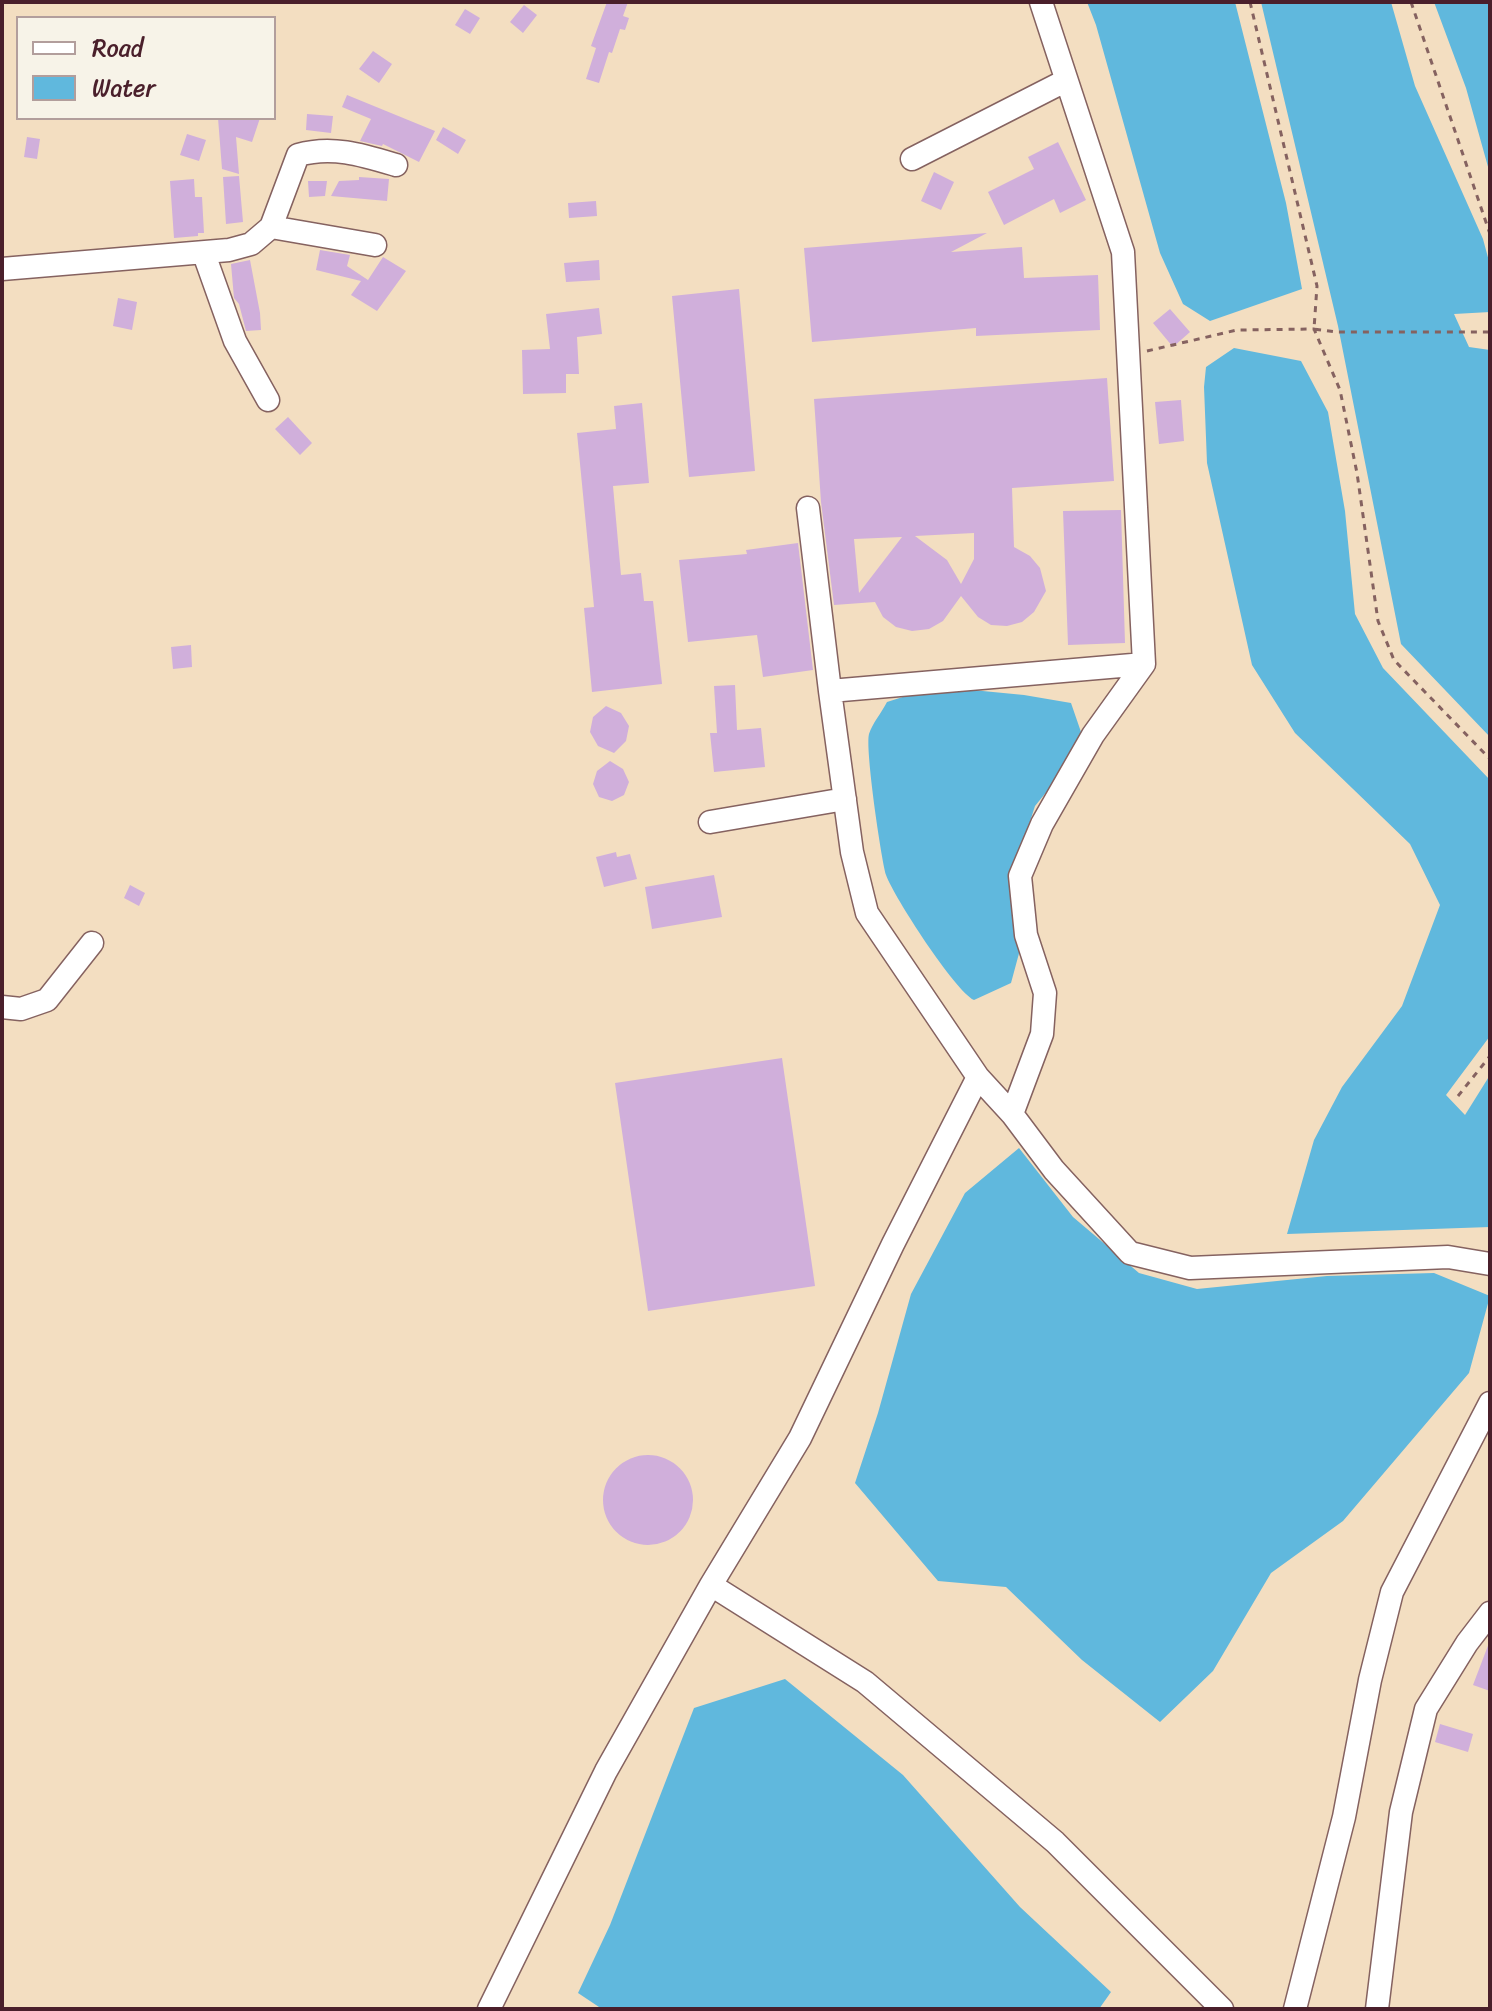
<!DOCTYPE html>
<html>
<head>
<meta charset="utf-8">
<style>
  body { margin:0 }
  #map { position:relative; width:1492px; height:2011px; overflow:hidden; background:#f3dec1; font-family:Sriracha,sans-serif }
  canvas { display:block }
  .frame { position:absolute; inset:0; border:4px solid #4a1f2b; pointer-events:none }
  .legend { position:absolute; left:16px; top:16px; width:260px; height:104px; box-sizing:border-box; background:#f7f3e8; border:2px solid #b29e9c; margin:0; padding:10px 14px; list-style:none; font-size:24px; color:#4a1f2b }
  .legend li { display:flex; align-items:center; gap:16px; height:40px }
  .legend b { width:40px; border:2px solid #b29e9c }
</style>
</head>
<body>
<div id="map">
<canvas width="1492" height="2011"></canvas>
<div class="frame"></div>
<ul class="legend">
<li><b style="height:10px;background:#fff"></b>Road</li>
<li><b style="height:22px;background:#60b8dd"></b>Water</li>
</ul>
</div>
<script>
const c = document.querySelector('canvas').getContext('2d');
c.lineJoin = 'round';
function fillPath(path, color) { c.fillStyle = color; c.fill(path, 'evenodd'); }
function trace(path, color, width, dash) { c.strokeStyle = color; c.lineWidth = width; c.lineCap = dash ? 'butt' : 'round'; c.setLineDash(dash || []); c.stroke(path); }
const water = new Path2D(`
  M 1087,2 L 1235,2 L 1286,203 L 1302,289 L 1210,321 L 1183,304 L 1160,253 L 1096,25 Z
  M 1261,2 L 1391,2 L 1415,86 L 1483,239 L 1490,265 L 1490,312 L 1454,314 L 1469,347 L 1490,350 L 1490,737 L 1401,644 L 1338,326 Z
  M 1434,2 L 1490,2 L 1490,174 L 1466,88 Z
  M 1234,348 L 1301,361 L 1328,412 L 1345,511 L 1355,614 L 1383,668 L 1490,780 L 1490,1036 L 1446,1095 L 1465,1115 L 1490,1075 L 1490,1227 L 1287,1234 L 1314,1140 L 1342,1087 L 1402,1006 L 1440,905 L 1410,844 L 1295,733 L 1252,665 L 1207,463 L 1204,387 L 1206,367 Z
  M 962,689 L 1024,695 L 1071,703 L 1081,732 L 1057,779 L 1035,806 L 1026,834 L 1021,946 L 1011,983 L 974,1000 C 955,991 894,897 886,875 C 881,857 865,749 869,734 C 872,724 882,712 887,702 L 909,695 Z
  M 1019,1148 L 1073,1217 L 1139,1273 L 1197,1289 L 1327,1276 L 1434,1273 L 1490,1296 L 1469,1373 L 1343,1521 L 1271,1573 L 1213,1671 L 1160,1722 L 1082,1660 L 1006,1587 L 938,1581 L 855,1483 L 878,1413 L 911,1294 L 965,1193 Z
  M 785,1679 L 903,1775 L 1020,1907 L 1111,1992 L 1099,2009 L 602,2009 L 578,1993 L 610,1925 L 694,1708 Z`);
const building = new Path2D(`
  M 607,2 L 628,2 L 623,16 L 629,18 L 625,30 L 620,29 L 612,53 L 609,52 L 599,83 L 586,79 L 596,48 L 591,46 Z
  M 524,5 L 537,15 L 523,33 L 510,22 Z
  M 465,9 L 480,18 L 470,34 L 455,25 Z
  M 373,51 L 392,64 L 379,83 L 359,69 Z
  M 347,95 L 435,131 L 419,162 L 383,144 L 382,146 L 360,141 L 371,119 L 342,107 Z
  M 307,114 L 333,116 L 331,133 L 306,130 Z
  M 218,118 L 260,118 L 252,142 L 236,137 L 239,174 L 222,169 Z
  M 443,127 L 466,140 L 458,154 L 436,140 Z
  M 187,134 L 206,140 L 199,161 L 180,155 Z
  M 27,137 L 40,139 L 37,159 L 24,157 Z
  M 1058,142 L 1086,200 L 1060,213 L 1054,199 L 1004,225 L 988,192 L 1034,169 L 1028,157 Z
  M 934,172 L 954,182 L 941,210 L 921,201 Z
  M 239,176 L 243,222 L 226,224 L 223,177 Z
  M 359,177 L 389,179 L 387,201 L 331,196 L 339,181 L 359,180 Z
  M 194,179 L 195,197 L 202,197 L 204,233 L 198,233 L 198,236 L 174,238 L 170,181 Z
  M 308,181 L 327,181 L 325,196 L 309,197 Z
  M 596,201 L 597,216 L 569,218 L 568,203 Z
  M 987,233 L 951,252 L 1022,247 L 1024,278 L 1098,275 L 1100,330 L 976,336 L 976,328 L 812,342 L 804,248 Z
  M 320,250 L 350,255 L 347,266 L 368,280 L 383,257 L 406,271 L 377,311 L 351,295 L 361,281 L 316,270 Z
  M 250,260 L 260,313 L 261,330 L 246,331 L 239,304 L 234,298 L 231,264 Z
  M 599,260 L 600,280 L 566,282 L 564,263 Z
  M 739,289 L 755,471 L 689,477 L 672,296 Z
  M 118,298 L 137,302 L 132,330 L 113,326 Z
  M 599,308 L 602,334 L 577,337 L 579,374 L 566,374 L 566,393 L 523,394 L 522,350 L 550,349 L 546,314 Z
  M 1170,309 L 1190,332 L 1173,347 L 1153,323 Z
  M 1107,378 L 1114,481 L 1012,488 L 1014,547 L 1030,556 L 1040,568 L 1046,591 L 1034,612 L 1022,622 L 1007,626 L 991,625 L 978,617 L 961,596 L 943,621 L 929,629 L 912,631 L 896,627 L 883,617 L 875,602 L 834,605 L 821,502 L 814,399 ZM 974,533 L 974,559 L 961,584 L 947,560 L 915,536 ZM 902,537 L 859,593 L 854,539 Z
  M 1181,400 L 1184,441 L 1159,444 L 1155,402 Z
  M 642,403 L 649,483 L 613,486 L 621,575 L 641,573 L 644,601 L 653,601 L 662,684 L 592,692 L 584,608 L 594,607 L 577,433 L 616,429 L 614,406 Z
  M 288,417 L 312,443 L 300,455 L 275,429 Z
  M 1121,510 L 1125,643 L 1068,645 L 1063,511 Z
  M 798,543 L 813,670 L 763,677 L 757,635 L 688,642 L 679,560 L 747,554 L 746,550 Z
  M 191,645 L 192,667 L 173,669 L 171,647 Z
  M 735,685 L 737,730 L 761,728 L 765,767 L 714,772 L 710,733 L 717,733 L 714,686 Z
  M 606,706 L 621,713 L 629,726 L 626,741 L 614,753 L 598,746 L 590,732 L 593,717 Z
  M 610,761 L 623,769 L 629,782 L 624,795 L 612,801 L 599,797 L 593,784 L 597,771 Z
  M 616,852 L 617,857 L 630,854 L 637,879 L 604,887 L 596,857 Z
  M 714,875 L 722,917 L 652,929 L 645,887 Z
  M 130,885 L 145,893 L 139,906 L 124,898 Z
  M 782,1058 L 815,1286 L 648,1311 L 615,1083 Z
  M603 1500a45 45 0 1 1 90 0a45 45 0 1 1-90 0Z
  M 1489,1643 L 1490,1644 L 1490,1691 L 1473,1685 Z
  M 1440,1724 L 1473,1734 L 1468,1752 L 1435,1742 Z`);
const path = new Path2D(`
  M 1250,2 L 1317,286 L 1314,329 L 1336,332 L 1490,332
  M 1411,2 L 1490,234
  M 1147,351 L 1237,330 L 1314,329 L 1340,390 L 1357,473 L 1378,621 L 1394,660 L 1490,759
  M 1458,1096 L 1490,1056`);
const minor = new Path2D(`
  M 912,159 L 1065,81
  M 271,227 L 375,245
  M 204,254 L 235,341 L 268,400
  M 2,269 L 229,250 L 251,244 L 271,227 L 298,155 C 332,145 363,155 396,165
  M 808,508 L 830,691
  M 710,822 L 845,799
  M 2,1007 L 21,1009 L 47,1000 L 92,943
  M 978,1077 L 1012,1114 L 1054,1170 L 1130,1253 L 1190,1268 L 1448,1257 L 1490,1264
  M 1012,1114 L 1042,1034 L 1045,993 L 1026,935 L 1020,876 L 1042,824 L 1093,735 L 1144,664
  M 711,1585 L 865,1682 L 1055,1842 L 1222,2009
  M 489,2009 L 606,1771 L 711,1585 L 800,1438 L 893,1244 L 978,1077 L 867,913 L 852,852 L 830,691 L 1144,664 L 1123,252 L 1041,2
  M 1295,2009 L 1344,1817 L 1370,1680 L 1392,1592 L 1490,1403
  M 1377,2009 L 1401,1812 L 1426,1709 L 1467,1643 L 1490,1613`);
fillPath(water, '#60b8dd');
fillPath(building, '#d0afdb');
trace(minor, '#856260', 25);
trace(path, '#856260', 3, [6, 6]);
trace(minor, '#fff', 22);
</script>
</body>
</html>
